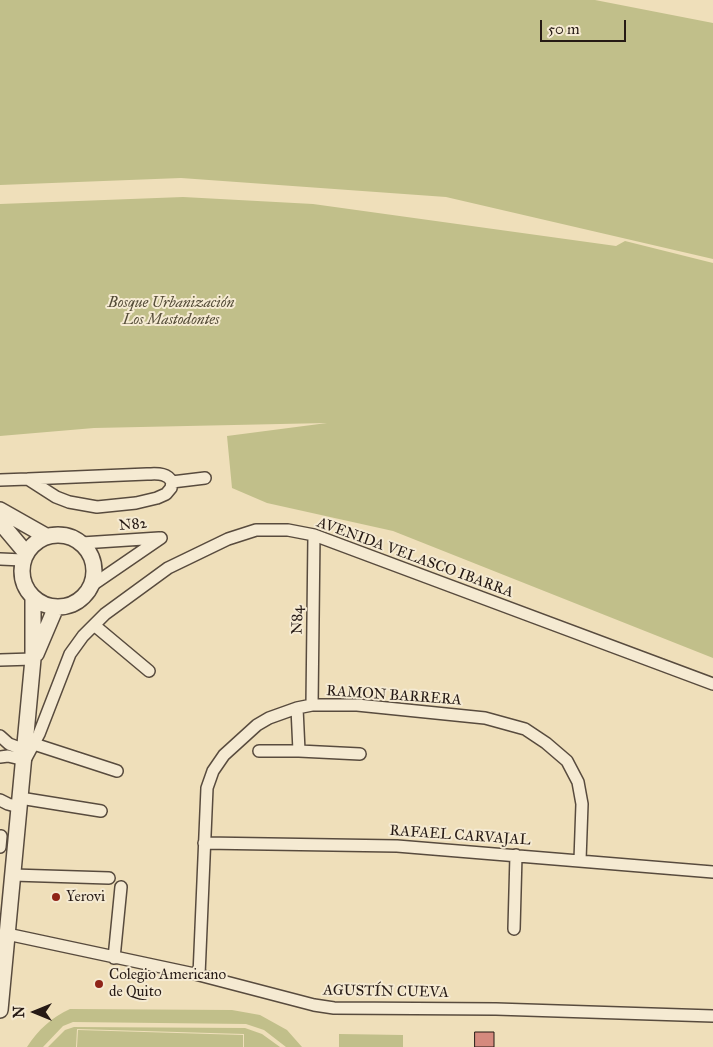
<!DOCTYPE html>
<html>
<head>
<meta charset="utf-8">
<style>
  body { margin:0 }
  #map { position:relative; width:713px; height:1047px; overflow:hidden; background:#efdfba; font-family:"IM FELL Great Primer",serif }
  canvas { display:block }
  .north { position:absolute; left:10px; top:987px; width:50px; height:50px; -webkit-text-stroke:4px #f5ead2; paint-order:stroke; rotate:270deg; font-size:14px; font-weight:700; line-height:20px; text-align:center; color:#261a15 }
  .north::after { content:''; display:block; margin:auto; width:18px; height:22px; background:#261a15; clip-path:polygon(50% 0,100% 100%,50% 72%,0 100%) }
  .scale { position:absolute; left:540px; top:20px; width:86px; height:22px; box-sizing:border-box; border:2px solid #261a15; border-top:0; padding-left:6px; font-size:15px; line-height:18px; white-space:nowrap; color:#261a15; -webkit-text-stroke:4px #f5ead2; paint-order:stroke }
</style>
</head>
<body>
<div id="map">
<canvas width="713" height="1047"></canvas>
<div class="north">N</div>
<div class="scale">50 m</div>
</div>
<script>
const c = document.querySelector('canvas').getContext('2d');
c.lineJoin = 'round';
function fillPath(path, color) { c.fillStyle = color; c.fill(path, 'evenodd'); }
function trace(path, color, width, dash) { c.strokeStyle = color; c.lineWidth = width; c.lineCap = dash ? 'butt' : 'round'; c.setLineDash(dash || []); c.stroke(path); }
function drawText(font, color, halo, rows, align = 'center') {
  c.font = font + ' "IM FELL Great Primer",serif'; c.lineWidth = 4; c.setLineDash([]); c.textBaseline = 'middle'; c.strokeStyle = halo; c.fillStyle = color; for (const [text, x, y, turn = 0] of rows) {
    c.save(); c.translate(x, y); c.rotate((+turn || 0) * Math.PI / 180); c.textAlign = isNaN(turn) ? turn : align; if (halo) c.strokeText(text, 0, 0); c.fillText(text, 0, 0); c.restore();
  }
}
const green = new Path2D(`
  M 0,0 L 595,0 L 713,23 L 713,259 L 446,197 L 181,178 L 0,185 Z
  M 183,197 L 313,204 L 616,246 L 625,241 L 713,263 L 713,658 L 393,531 L 267,503 L 232,488 L 227,436 L 327,423 L 94,428 L 0,436 L 0,204 Z
  M 70,1009 L 232,1010 L 260,1015 L 287,1030 L 302,1047 L 286,1047 L 264,1030 L 246,1024 L 73,1022 L 63,1026 L 43,1047 L 27,1047 C 38,1030 52,1017 70,1009 Z
  M 74,1027 L 245,1028 L 262,1034 L 280,1047 L 244,1047 L 244,1034 L 77,1029 L 76,1047 L 48,1047 L 65,1030 Z
  M 78,1030 L 243,1035 L 243,1047 L 77,1047 Z
  M 339,1034 L 403,1035 L 403,1047 L 339,1047 Z`);
const building = new Path2D(`
  M 475,1032 L 494,1032 L 494,1047 L 475,1047 Z`);
const minor = new Path2D(`
  M 28,479 L 147,474 C 156,474 167,472 172,482
  M 0,480 L 28,479 L 56,497 L 69,502 L 97,507 L 136,503 L 157,498 L 166,494 L 171,488 L 172,482
  M 172,482 L 205,478
  M 82,543 L 159,538
  M 0,559 L 23,560
  M 91,586 L 161,538
  M 94,625 L 149,671
  M 0,660 L 33,659
  M 312,705 L 314,535
  M 297,708 L 299,751 L 360,754
  M 0,736 L 9,744 L 25,750
  M 34,744 L 117,771
  M 259,751 L 299,751
  M 0,757 L 8,756 L 25,760 L 39,734 L 70,654 L 83,636 L 105,614 L 168,568 L 228,539 L 256,530 L 288,530 L 314,535 L 713,684
  M 20,798 L 101,811
  M 0,800 L 8,804 L 19,807
  M 204,843 L 397,846 L 713,872
  M 0,847 L 1,836
  M 13,875 L 109,878
  M 514,929 L 516,855
  M 7,934 L 199,975 L 314,1005 L 334,1008 L 496,1009 L 713,1016
  M 114,958 L 121,887
  M 199,975 L 207,788 L 213,771 L 224,755 L 257,725 L 269,718 L 297,708 L 312,705 L 357,705 L 485,718 L 525,729 L 546,743 L 567,761 L 578,782 L 582,804 L 580,860`);
const tertiary = new Path2D(`
  M 0,510 L 46,536
  M 0,522 L 26,553
  M22 571a36 36 0 1 1 72 0a36 36 0 1 1-72 0Z
  M 36,654 L 56,607
  M 0,1010 L 33,659 L 33,597`);
const markers = [
  [56,897,5,"#8f2418"],
  [99,984,5,"#8f2418"]
];
const parkNames = [
  ["Bosque Urbanización",171,303],
  ["Los Mastodontes",171,320]
];
const streetNames = [
  ["N82",133,525,-5],
  ["AVENIDA VELASCO IBARRA",415,558,20],
  ["N84",298,620,-89],
  ["RAMON BARRERA",394,696,4],
  ["RAFAEL CARVAJAL",460,836,4],
  ["AGUSTÍN CUEVA",386,992,1]
];
const poiNames = [
  ["Yerovi",66,897],
  ["Colegio Americano",109,975],
  ["de Quito",109,992]
];
fillPath(green, '#c1bf8a');
fillPath(building, '#d58a7e');
trace(building, '#261a15', 1);
trace(minor, '#584b3e', 14);
trace(tertiary, '#584b3e', 18);
trace(minor, '#f5ead2', 11);
trace(tertiary, '#f5ead2', 15);
for (const [x, y, r, color] of markers) { const dot = new Path2D(); dot.arc(x, y, r, 0, 2 * Math.PI); c.fillStyle = color; c.fill(dot); trace(dot, '#f5ead2', 2); }
drawText('italic 15px', '#544c38', '#f5ead2', parkNames);
drawText('15px', '#261a15', '#f5ead2', streetNames);
drawText('15px', '#261a15', '#f5ead2', poiNames, 'left');
</script>
</body>
</html>
